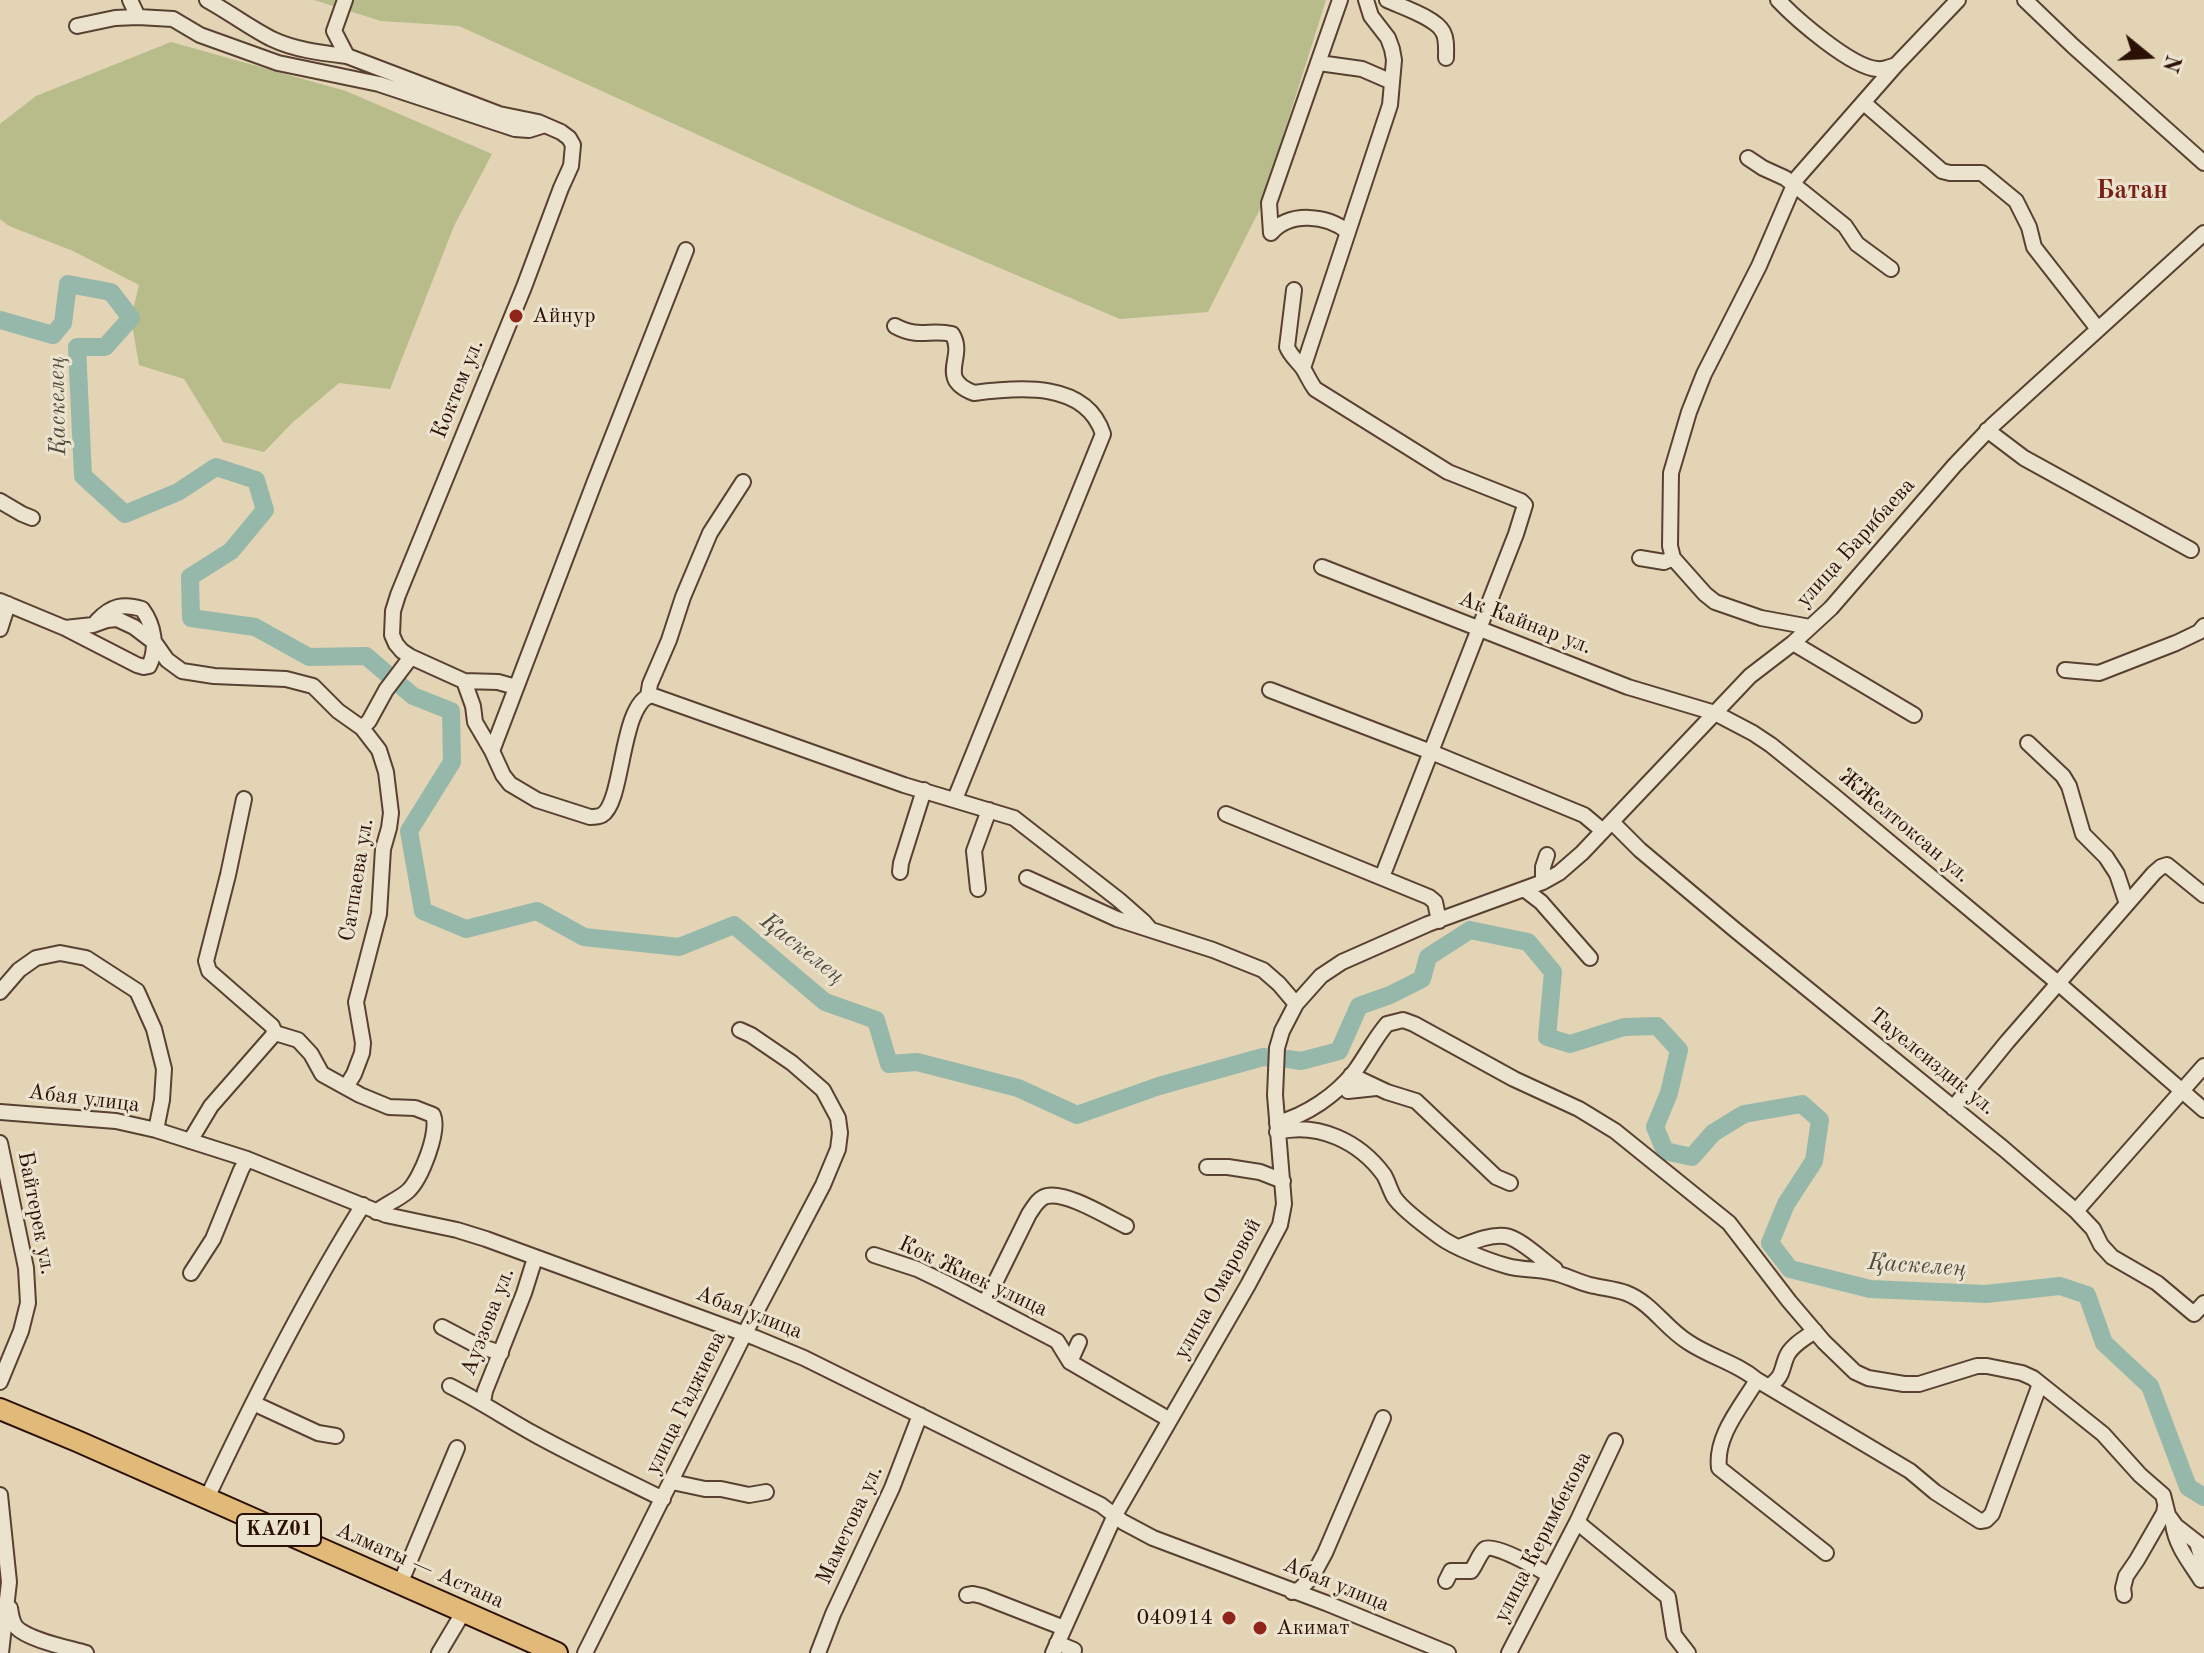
<!DOCTYPE html>
<html>
<head>
<meta charset="utf-8">
<style>
  body { margin:0 }
  #map { position:relative; width:2204px; height:1653px; overflow:hidden; background:#e2d4b4; font-family:"Old Standard TT",serif }
  canvas { display:block }
  .north { position:absolute; left:2108px; top:16px; width:80px; height:80px; -webkit-text-stroke:6px #ece3ce; paint-order:stroke; rotate:108deg; font-size:22px; font-weight:700; line-height:32px; text-align:center; color:#2b1006 }
  .north::after { content:''; display:block; margin:auto; width:28px; height:36px; background:#2b1006; clip-path:polygon(50% 0,100% 100%,50% 72%,0 100%) }
</style>
</head>
<body>
<div id="map">
<canvas width="2204" height="1653"></canvas>
<div class="north">N</div>
</div>
<script>
const c = document.querySelector('canvas').getContext('2d');
c.lineJoin = 'round';
function fillPath(path, color) { c.fillStyle = color; c.fill(path, 'evenodd'); }
function trace(path, color, width, dash) { c.strokeStyle = color; c.lineWidth = width; c.lineCap = dash ? 'butt' : 'round'; c.setLineDash(dash || []); c.stroke(path); }
function drawText(font, color, halo, rows, align = 'center') {
  c.font = font + ' "Old Standard TT",serif'; c.lineWidth = 6; c.setLineDash([]); c.textBaseline = 'middle'; c.strokeStyle = halo; c.fillStyle = color; for (const [text, x, y, turn = 0] of rows) {
    c.save(); c.translate(x, y); c.rotate((+turn || 0) * Math.PI / 180); c.textAlign = isNaN(turn) ? turn : align; if (halo) c.strokeText(text, 0, 0); c.fillText(text, 0, 0); c.restore();
  }
}
const green = new Path2D(`
  M 314,0 L 1326,0 L 1260,209 L 1208,312 L 1120,319 L 863,210 L 459,26 L 381,21 Z
  M 171,42 L 346,91 L 492,154 L 454,226 L 390,389 L 339,383 L 292,423 L 264,452 L 223,442 L 184,379 L 139,365 L 131,318 L 139,285 L 73,251 L 9,226 L 0,219 L 0,124 L 36,96 Z`);
const river = new Path2D(`
  M 0,320 L 53,335 L 63,323 L 68,284 L 111,292 L 131,318 L 105,347 L 77,347 L 83,476 L 125,514 L 178,492 L 216,467 L 256,480 L 265,510 L 231,551 L 190,577 L 191,618 L 255,627 L 309,657 L 366,656 L 413,696 L 451,711 L 452,762 L 409,831 L 423,911 L 466,929 L 537,911 L 584,937 L 679,947 L 734,925 L 825,1002 L 876,1020 L 889,1064 L 917,1062 L 1018,1088 L 1077,1115 L 1159,1086 L 1263,1057 L 1272,1058
  M 1288,1059 L 1301,1061 L 1339,1051 L 1359,1006 L 1390,995 L 1422,979 L 1428,957 L 1470,930 L 1528,942 L 1553,972 L 1547,1037 L 1570,1044 L 1624,1027 L 1657,1026 L 1679,1050 L 1669,1093 L 1655,1127 L 1665,1151 L 1692,1157 L 1713,1133 L 1744,1114 L 1802,1104 L 1820,1120 L 1814,1161 L 1786,1204 L 1770,1243 L 1790,1269 L 1870,1289 L 1986,1294 L 2060,1286 L 2087,1295 L 2104,1343 L 2150,1386 L 2188,1487 L 2204,1497`);
const minor = new Path2D(`
  M 130,0 L 138,17 L 173,19 L 200,35 L 278,63 L 379,84 L 515,129 L 529,130 L 545,125
  M 207,0 C 229,12 250,28 272,39 C 295,50 322,53 347,56 L 499,114 L 538,122 L 561,132 L 569,138 L 573,145 L 571,166 L 561,188 L 524,287 L 398,595 L 393,611 L 392,635 L 396,644 L 402,651 L 411,657 L 464,681 L 498,682 L 516,687
  M 345,0 L 334,31 L 347,56
  M 1387,0 C 1402,7 1436,18 1443,32 C 1447,39 1446,49 1446,58
  M 1778,0 C 1796,19 1851,67 1877,69 C 1884,70 1890,67 1896,65
  M 2025,0 L 2073,46 L 2204,163
  M 77,26 L 115,18 L 138,17
  M 1319,63 L 1362,69 L 1392,82
  M 1864,103 L 1942,171 L 1950,173 L 1982,173 L 2016,201 L 2029,227 L 2034,247 L 2098,329
  M 1748,158 L 1763,168 L 1785,178 L 1803,192 L 1845,226 L 1857,244 L 1891,269
  M 1271,233 L 1269,203 L 1340,0
  M 1271,233 C 1290,211 1327,215 1348,232
  M 1294,290 L 1287,347 C 1291,357 1299,362 1304,370 C 1308,377 1310,382 1315,389 L 1448,472 L 1521,501 L 1525,505 L 1516,534 L 1382,877
  M 895,326 C 919,339 929,329 952,334 C 967,357 935,378 974,393 C 1019,387 1086,381 1103,434 L 955,799
  M 1303,368 L 1390,105 L 1394,60 L 1392,49 L 1388,38 L 1371,16 L 1366,0
  M 1987,430 L 2024,458 L 2191,550
  M 0,501 L 22,514 L 32,518
  M 1640,558 L 1664,562 L 1673,558
  M 1322,567 L 1628,687 L 1715,713 L 1753,733 L 1771,745 L 1833,795 L 2058,983 L 2204,1110
  M 0,601 L 65,628 L 137,665 L 144,667 L 149,666 C 158,648 154,625 142,609 C 123,603 111,606 97,621
  M 1810,627 L 1761,618 L 1715,602 L 1705,594 L 1673,558 L 1670,546 L 1671,473 L 1689,412 L 1704,374 L 1759,266 L 1797,178 L 1896,65 L 1958,0
  M 65,628 L 93,625 L 107,620 L 117,619 L 134,627 L 155,643 L 167,660 L 182,671 L 214,676 L 286,679 L 313,686 L 338,711 L 362,728 L 379,750 L 386,772 L 391,813 L 389,828 L 383,849 L 379,914 L 356,1002 L 363,1043 L 362,1053 L 354,1074 L 346,1087
  M 0,629 L 8,604
  M 1793,643 L 1914,715
  M 2065,670 L 2099,673 L 2176,643 L 2199,632 L 2204,626
  M 464,681 L 473,706 L 475,722 L 492,751 L 503,775 L 510,784 L 537,800 L 590,817 C 595,817 598,817 602,815 C 624,802 620,705 651,695 L 904,785 L 1014,818 L 1119,900 L 1144,922 L 1150,929
  M 1270,690 L 1431,752 L 1584,815 L 1603,831
  M 648,696 L 650,684 L 669,640 L 683,597 L 710,533 L 743,482
  M 362,728 L 369,721 L 386,690 L 411,657
  M 2028,743 L 2063,776 L 2069,786 L 2083,834 L 2106,857 L 2117,874 L 2127,904
  M 492,751 L 595,481 L 686,250
  M 244,799 L 228,875 L 206,961 L 209,971 L 272,1026 L 275,1033
  M 1226,814 L 1429,897 L 1435,902 L 1439,921
  M 1612,822 L 1640,850 L 1734,929 L 2004,1149 L 2076,1211 L 2093,1229 L 2101,1245 L 2112,1257 L 2157,1283 L 2194,1314 L 2204,1303
  M 900,872 L 901,863 L 924,790
  M 1027,878 L 1117,919 L 1213,950 L 1263,970 L 1279,984 L 1296,1004
  M 1543,882 L 1543,867 L 1547,855
  M 978,889 L 974,851 L 989,810
  M 1524,889 L 1541,902 L 1590,958
  M 0,992 L 19,970 L 36,958 L 60,953 L 86,958 L 137,991 L 154,1029 L 164,1069 L 162,1100 L 156,1130
  M 275,1033 L 298,1040 L 311,1054 L 322,1074 L 360,1095 L 389,1107 L 415,1108 L 433,1115 C 440,1131 421,1179 408,1191 C 399,1199 386,1204 376,1212
  M 1351,1075 L 1387,1092 L 1416,1101 L 1496,1177 L 1510,1183
  M 1348,1091 L 1376,1088
  M 1953,1108 L 2007,1042 L 2154,873 L 2161,867 L 2167,865 L 2204,895
  M 0,1112 L 116,1121 L 156,1130 L 247,1159 L 386,1215 L 457,1230 L 486,1239 L 756,1338 L 804,1358 L 1101,1505 L 1123,1522 L 1153,1538 L 1326,1603 L 1448,1653
  M 1277,1123 C 1307,1115 1336,1095 1355,1071 C 1366,1056 1375,1038 1387,1024 L 1403,1020 L 1414,1024 L 1514,1079 L 1579,1109 L 1615,1131 L 1729,1223 L 1789,1301 L 1824,1342 L 1855,1372 L 1868,1378 L 1904,1384 L 1919,1384 L 1977,1366 L 1987,1366 L 2022,1373 L 2033,1378 L 2103,1434 L 2140,1475 L 2163,1495 L 2168,1515 L 2176,1526 L 2204,1548
  M 1277,1132 C 1318,1122 1359,1141 1384,1175 C 1388,1182 1390,1190 1394,1197 C 1401,1208 1429,1229 1440,1237 C 1455,1248 1489,1261 1507,1266 C 1521,1270 1536,1269 1550,1272 C 1564,1274 1577,1282 1590,1285 C 1602,1288 1615,1289 1626,1293 C 1652,1303 1665,1328 1688,1342 C 1710,1357 1737,1363 1757,1380 L 1910,1471 L 1935,1492 L 1980,1521 L 1986,1520 L 1992,1514 L 2040,1384
  M 190,1141 L 211,1106 L 275,1033
  M 0,1143 L 26,1268 L 28,1303 L 21,1331 L 0,1382
  M 1207,1167 L 1228,1167 L 1260,1172 L 1283,1181
  M 2076,1211 L 2204,1066
  M 1459,1247 C 1472,1242 1490,1234 1505,1236 C 1520,1238 1542,1260 1555,1269
  M 874,1255 L 917,1269 L 944,1282 L 1057,1341 L 1070,1362 L 1170,1420
  M 191,1273 L 213,1239 L 241,1170 L 247,1159
  M 985,1303 L 1029,1214 C 1034,1207 1038,1198 1047,1196 C 1068,1192 1107,1217 1126,1226
  M 442,1327 L 476,1345 L 501,1353
  M 1070,1362 L 1079,1342
  M 1757,1380 C 1741,1407 1715,1436 1719,1468 L 1826,1553
  M 450,1386 C 480,1401 507,1419 536,1435 C 578,1458 621,1478 663,1499
  M 1769,1387 C 1784,1374 1780,1374 1786,1358 C 1790,1346 1805,1338 1815,1331
  M 483,1402 L 485,1391 L 524,1293 L 535,1258
  M 253,1403 L 318,1433 L 336,1436
  M 672,1482 L 705,1489 L 721,1489 L 749,1495 L 766,1492
  M 0,1495 L 9,1582 L 1,1653
  M 207,1498 C 254,1398 304,1299 363,1205
  M 1577,1522 L 1668,1597 L 1674,1635 L 1688,1653
  M 2173,1524 C 2176,1546 2189,1561 2201,1580
  M 2197,1543 L 2204,1566
  M 1446,1581 L 1451,1571 L 1471,1571 C 1476,1565 1479,1554 1485,1549 C 1493,1542 1539,1569 1549,1575
  M 400,1584 L 457,1448
  M 1292,1592 L 1300,1589 L 1312,1577 L 1325,1553 L 1383,1418
  M 967,1595 L 973,1594 L 982,1596 L 1064,1628
  M 2124,1595 L 2123,1588 L 2126,1576 L 2137,1560 L 2164,1513 L 2165,1507
  M 10,1608 C 11,1615 12,1622 16,1627 C 28,1640 69,1648 86,1653
  M 1057,1643 L 1074,1650
  M 439,1653 L 464,1611
  M 585,1653 L 745,1333 L 823,1185 L 838,1149 L 840,1133 L 838,1118 L 823,1090 L 792,1063 L 751,1035 L 740,1030
  M 818,1653 L 833,1614 L 892,1488 L 920,1415
  M 1053,1653 L 1115,1515 L 1248,1285 L 1280,1225 L 1284,1204 L 1275,1095 L 1277,1048 L 1282,1031 L 1296,1004 L 1321,976 L 1342,962 L 1428,924 L 1543,882 L 1559,873 L 1582,853 L 1750,676 L 1793,643 L 1831,608 L 1954,466 L 1992,426 L 2204,233
  M 1509,1653 L 1577,1522 L 1615,1441`);
const highway = new Path2D(`
  M 0,1409 L 77,1441 L 557,1653`);
const markers = [
  [516,316,8,"#8f2418"],
  [1229,1618,8,"#8f2418"],
  [1260,1628,8,"#8f2418"]
];
const shields = [
  [279,1530,84]
];
const shieldNames = [
  ["KАZ01",279,1530]
];
const poiNames = [
  ["Айнур",532,316],
  ["040914",1213,1618,"right"],
  ["Акимат",1276,1628]
];
const streetNames = [
  ["Коктем ул.",458,389,-68],
  ["улица Барибаева",1856,543,-48],
  ["Ак Кайнар ул.",1525,623,21],
  ["ЖЖелтоксан ул.",1904,826,40],
  ["Сатпаева ул.",357,880,-81],
  ["Тауелсиздик ул.",1932,1062,39],
  ["Абая улица",84,1099,7],
  ["Байтерек ул.",36,1213,79],
  ["Кок Жиек улица",973,1277,25],
  ["улица Омаровой",1218,1289,-61],
  ["Абая улица",749,1313,21],
  ["Ауэзова ул.",488,1322,-69],
  ["улица Гаджиева",686,1403,-64],
  ["Маметова ул.",850,1525,-65],
  ["улица Керимбекова",1543,1537,-63],
  ["Алматы — Астана",420,1566,24],
  ["Абая улица",1336,1585,22]
];
const waterNames = [
  ["Қаскелең",58,406,-91],
  ["Қаскелең",802,949,38],
  ["Қаскелең",1917,1266,4]
];
const quarterNames = [
  ["Батан",2132,191]
];
fillPath(green, '#b7bc8a');
trace(river, '#95b8aa', 18);
trace(minor, '#594132', 18);
trace(highway, '#2b1006', 24);
trace(minor, '#ece3ce', 14);
trace(highway, '#e1ba7a', 20);
for (const [x, y, r, color] of markers) { const dot = new Path2D(); dot.arc(x, y, r, 0, 2 * Math.PI); c.fillStyle = color; c.fill(dot); trace(dot, '#ece3ce', 3); }
for (const [x, y, w] of shields) { const box = new Path2D(); box.roundRect(x - w / 2, y - 16, w, 32, 6); c.fillStyle = '#ece3ce'; c.fill(box); trace(box, '#2b1006', 2); }
drawText('bold 20px', '#2b1006', null, shieldNames);
drawText('22px', '#2b1006', '#ece3ce', poiNames, 'left');
drawText('22px', '#2b1006', '#ece3ce', streetNames);
drawText('italic 24px', '#504b3f', '#ece3ce', waterNames);
drawText('bold 26px', '#7a1f14', '#ece3ce', quarterNames);
</script>
</body>
</html>
